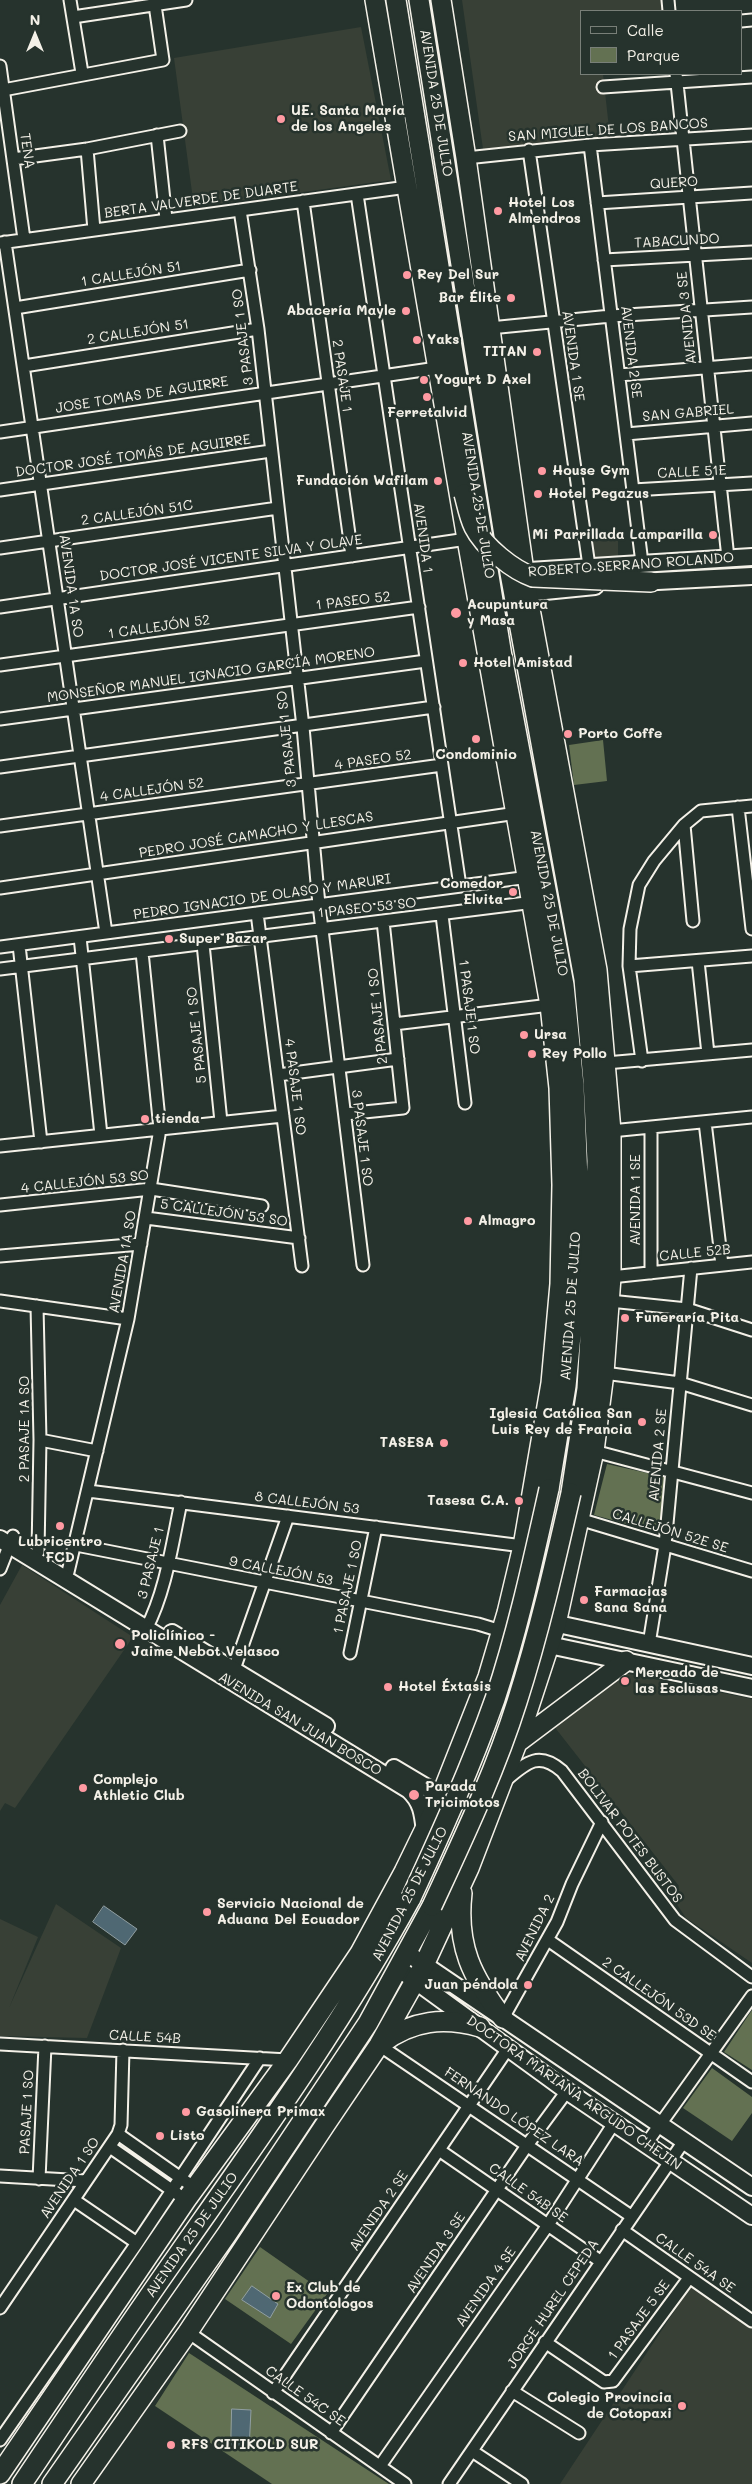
<!DOCTYPE html>
<html>
<head>
<meta charset="utf-8">
<style>
  body { margin:0 }
  #map { position:relative; width:752px; height:2484px; overflow:hidden; background:#26332d; font-family:Mali,sans-serif }
  canvas { display:block }
  .legend { position:absolute; left:580px; top:10px; width:162px; height:65px; box-sizing:border-box; background:#26332d; border:1px solid #787f78; margin:0; padding:6px 9px; list-style:none; font-size:15px; color:#f4f1e8 }
  .legend li { display:flex; align-items:center; gap:10px; height:25px }
  .legend b { width:25px; border:1px solid #787f78 }
  .north { position:absolute; left:10px; top:10px; width:50px; height:50px; -webkit-text-stroke:4px #26332d; paint-order:stroke; rotate:0deg; font-size:14px; font-weight:700; line-height:20px; text-align:center; color:#f4f1e8 }
  .north::after { content:''; display:block; margin:auto; width:18px; height:22px; background:#f4f1e8; clip-path:polygon(50% 0,100% 100%,50% 72%,0 100%) }
</style>
</head>
<body>
<div id="map">
<canvas width="752" height="2484"></canvas>
<ul class="legend">
<li><b style="height:6px;background:#26332d"></b>Calle</li>
<li><b style="height:14px;background:#637152"></b>Parque</li>
</ul>
<div class="north">N</div>
</div>
<script>
const c = document.querySelector('canvas').getContext('2d');
c.lineJoin = 'round';
function fillPath(path, color) { c.fillStyle = color; c.fill(path, 'evenodd'); }
function trace(path, color, width, dash) { c.strokeStyle = color; c.lineWidth = width; c.lineCap = dash ? 'butt' : 'round'; c.setLineDash(dash || []); c.stroke(path); }
function drawText(font, color, halo, rows, align = 'center') {
  c.font = font + ' Mali,sans-serif'; c.lineWidth = 5; c.setLineDash([]); c.textBaseline = 'middle'; c.strokeStyle = halo; c.fillStyle = color; for (const [text, x, y, turn = 0] of rows) {
    c.save(); c.translate(x, y); c.rotate((+turn || 0) * Math.PI / 180); c.textAlign = isNaN(turn) ? turn : align; if (halo) c.strokeText(text, 0, 0); c.fillText(text, 0, 0); c.restore();
  }
}
const built = new Path2D(`
  M 462,0 L 661,0 L 662,11 L 581,11 L 581,74 L 603,74 L 610,137 L 483,149 Z
  M 361,27 L 391,180 L 194,207 L 174,58 Z
  M 591,534 L 618,534 L 618,559 L 594,560 Z
  M 22,1565 L 133,1637 L 15,1808 L 5,1803 L 0,1811 L 0,1605 Z
  M 619,1672 L 752,1699 L 752,1963 L 686,1918 L 670,1894 L 679,1886 L 553,1725 Z
  M 56,1904 L 121,1948 L 87,2038 L 0,2036 L 0,1919 L 38,1937 L 9,2008 Z
  M 691,2286 L 752,2328 L 752,2484 L 560,2484 Z`);
const green = new Path2D(`
  M 603,740 L 607,781 L 574,785 L 569,745 Z
  M 607,1464 L 669,1478 L 663,1534 L 594,1515 Z
  M 752,2010 L 752,2070 L 724,2052 Z
  M 712,2068 L 752,2097 L 752,2113 L 732,2141 L 683,2108 Z
  M 260,2247 L 327,2294 L 291,2344 L 225,2299 Z
  M 189,2353 L 389,2484 L 272,2484 L 155,2406 Z`);
const water = new Path2D(`
  M 104,1906 L 137,1929 L 125,1945 L 93,1922 Z
  M 252,2286 L 278,2304 L 270,2318 L 242,2300 Z
  M 232,2409 L 251,2410 L 249,2450 L 231,2449 Z`);
const street = new Path2D(`
  M 70,0 L 82,73
  M 668,0 L 669,11
  M 73,17 L 186,0
  M 741,21 L 752,20
  M 0,66 L 24,239
  M 676,74 L 728,558
  M 603,87 L 752,77
  M 3,90 L 163,60 L 155,5
  M 157,135 L 166,219
  M 590,145 L 642,563
  M 87,149 L 94,230
  M 529,150 L 589,566
  M 466,158 L 590,145 L 752,135
  M 13,159 L 87,149 L 180,131
  M 357,194 L 460,886
  M 303,201 L 352,556
  M 597,203 L 752,193
  M 240,210 L 258,329 L 303,727 L 319,905 L 363,1265
  M 5,242 L 106,933
  M 0,243 L 407,187
  M 604,260 L 752,252
  M 15,308 L 250,270
  M 490,328 L 611,316 L 752,307
  M 24,366 L 258,329
  M 619,375 L 752,364
  M 0,432 L 437,368
  M 626,434 L 752,423
  M 0,490 L 271,451
  M 633,490 L 752,483
  M 0,548 L 278,508
  M 0,607 L 467,539
  M 0,665 L 419,607
  M 0,719 L 426,661
  M 0,767 L 434,707
  M 738,807 L 752,929
  M 684,825 L 693,921
  M 0,826 L 442,765
  M 0,888 L 517,813
  M 257,913 L 302,1266
  M 442,915 L 465,1103
  M 80,937 L 101,1135
  M 203,944 L 221,1122
  M 19,945 L 41,1142
  M 0,947 L 529,877
  M 698,961 L 708,1054
  M 629,966 L 752,956
  M 0,969 L 534,902
  M 394,1024 L 550,1005
  M 642,1061 L 629,966 L 630,929 L 639,885 L 654,861 L 684,825 L 701,811 L 752,806
  M 606,1063 L 752,1050
  M 278,1075 L 398,1059
  M 345,1114 L 403,1108 L 383,921
  M 705,1122 L 722,1265
  M 651,1128 L 651,1273
  M 611,1131 L 752,1117
  M 0,1146 L 283,1116
  M 0,1205 L 151,1189 L 262,1206
  M 146,1218 L 299,1238
  M 0,1256 L 141,1244
  M 611,1277 L 752,1262
  M 0,1301 L 128,1319
  M 610,1301 L 687,1309 L 752,1330
  M 37,1306 L 40,1440 L 38,1552
  M 604,1373 L 680,1383 L 752,1405
  M 40,1440 L 97,1451
  M 594,1451 L 752,1493
  M 88,1491 L 523,1546
  M 579,1519 L 752,1571
  M 76,1545 L 478,1624 L 501,1631
  M 0,1569 L 13,1536
  M 68,1572 L 128,1319 L 160,1129 L 142,952
  M 146,1629 C 166,1591 172,1544 181,1502
  M 649,1644 L 665,1545 L 691,1268
  M 350,1653 L 376,1527
  M 232,1675 L 288,1516
  M 506,1780 C 527,1762 539,1751 562,1771 L 675,1920 L 752,1977
  M 548,1940 L 752,2082
  M 503,2018 L 557,1922 L 572,1884 L 602,1822
  M 0,2044 L 288,2060
  M 379,2045 L 631,2216
  M 118,2134 L 195,2188
  M 646,2144 L 752,1996
  M 110,2147 L 186,2200
  M 439,2150 L 600,2261
  M 0,2176 L 86,2181
  M 39,2179 L 45,2046
  M 74,2200 L 137,2243
  M 622,2230 L 752,2321
  M 0,2308 L 118,2134 L 121,2125 L 123,2050
  M 188,2332 L 405,2484
  M 545,2342 L 604,2382 L 613,2381 L 689,2278
  M 512,2391 L 579,2433
  M 273,2393 L 509,2047
  M 331,2433 L 528,2144 L 567,2091
  M 0,2440 L 137,2243 L 260,2058
  M 472,2451 L 522,2484
  M 380,2466 L 548,2225 L 614,2123
  M 449,2484 L 684,2141`);
const secondary = new Path2D(`
  M 529,571 L 752,557
  M 639,582 L 752,576
  M 515,594 L 595,586
  M 0,1539 L 409,1790 C 422,1802 423,1814 425,1832
  M 507,1613 L 752,1666
  M 503,1632 L 549,1645 L 752,1688
  M 172,1633 L 326,1726
  M 394,1768 L 441,1796
  M 407,1953 L 752,2187
  M 398,1968 L 567,2091 L 752,2216`);
const primary = new Path2D(`
  M 396,0 L 502,656 L 564,985 L 574,1085 L 578,1179 L 576,1285 L 566,1386 L 549,1489
  M 419,0 L 510,573 L 584,979 L 593,1081 L 597,1161 L 593,1284 L 587,1389 L 571,1493
  M 602,580 L 651,582
  M 517,1743 L 626,1661
  M 462,1893 C 456,1946 472,1977 503,2018
  M 382,2043 C 413,2020 444,2017 480,2027
  M 0,2474 L 186,2200 L 288,2060 L 360,1953 L 404,1872 L 441,1796 L 488,1677 L 507,1613 L 523,1546 L 551,1383 L 560,1284 L 562,1185 L 559,1088 L 550,1005 L 467,539 L 375,0
  M 22,2484 C 73,2408 124,2331 177,2256 C 259,2139 342,2024 411,1898
  M 52,2484 L 227,2234 L 368,2023 L 432,1906
  M 81,2484 L 188,2332 L 325,2125 L 379,2045 L 424,1965 L 469,1868 L 517,1743 L 556,1624 L 594,1451 L 604,1373 L 611,1277 L 611,1131 L 597,970 L 527,593 L 466,158 L 441,0`);
const primaryBridge = new Path2D(`
  M 464,494 C 467,505 469,517 474,527 C 484,547 513,570 533,577 L 602,580
  M 411,1898 C 441,1833 471,1767 495,1699 C 518,1630 533,1560 549,1489
  M 432,1906 C 463,1839 495,1772 517,1702 C 539,1633 555,1563 571,1493`);
const markers = [
  [281,119,5,"#ff9aa2"],
  [498,211,5,"#ff9aa2"],
  [407,275,5,"#ff9aa2"],
  [511,298,5,"#ff9aa2"],
  [406,311,5,"#ff9aa2"],
  [417,340,5,"#ff9aa2"],
  [537,352,5,"#ff9aa2"],
  [424,380,5,"#ff9aa2"],
  [427,397,5,"#ff9aa2"],
  [542,471,5,"#ff9aa2"],
  [438,481,5,"#ff9aa2"],
  [538,494,5,"#ff9aa2"],
  [713,535,5,"#ff9aa2"],
  [456,613,6,"#ff9aa2"],
  [463,663,5,"#ff9aa2"],
  [568,734,5,"#ff9aa2"],
  [476,739,5,"#ff9aa2"],
  [513,892,5,"#ff9aa2"],
  [169,939,5,"#ff9aa2"],
  [524,1035,5,"#ff9aa2"],
  [532,1054,5,"#ff9aa2"],
  [145,1119,5,"#ff9aa2"],
  [468,1221,5,"#ff9aa2"],
  [625,1318,5,"#ff9aa2"],
  [642,1422,5,"#ff9aa2"],
  [444,1443,5,"#ff9aa2"],
  [519,1501,5,"#ff9aa2"],
  [60,1526,5,"#ff9aa2"],
  [584,1600,5,"#ff9aa2"],
  [120,1644,6,"#ff9aa2"],
  [625,1681,5,"#ff9aa2"],
  [388,1687,5,"#ff9aa2"],
  [83,1788,5,"#ff9aa2"],
  [414,1795,6,"#ff9aa2"],
  [207,1912,5,"#ff9aa2"],
  [528,1985,5,"#ff9aa2"],
  [186,2112,5,"#ff9aa2"],
  [160,2136,5,"#ff9aa2"],
  [276,2296,5,"#ff9aa2"],
  [682,2406,5,"#ff9aa2"],
  [171,2445,5,"#ff9aa2"]
];
const streetNames = [
  ["AVENIDA 25 DE JULIO",436,103,81],
  ["SAN MIGUEL DE LOS BANCOS",608,130,-4],
  ["TENA",27,151,82],
  ["QUERO",674,183,-4],
  ["BERTA VALVERDE DE DUARTE",201,200,-8],
  ["TABACUNDO",677,241,-3],
  ["1 CALLEJÓN 51",131,274,-9],
  ["AVENIDA 3 SE",687,318,-96],
  ["2 CALLEJÓN 51",138,332,-9],
  ["3 PASAJE 1 SO",243,337,-97],
  ["AVENIDA 2 SE",631,352,83],
  ["AVENIDA 1 SE",573,356,82],
  ["2 PASAJE 1",342,376,82],
  ["JOSE TOMAS DE AGUIRRE",142,395,-9],
  ["SAN GABRIEL",688,413,-5],
  ["DOCTOR JOSÉ TOMÁS DE AGUIRRE",133,456,-8],
  ["CALLE 51E",692,472,-3],
  ["AVENIDA 25 DE JULIO",478,505,81],
  ["2 CALLEJÓN 51C",137,513,-8],
  ["AVENIDA 1",423,538,82],
  ["DOCTOR JOSÉ VICENTE SILVA Y OLAVE",231,558,-8],
  ["ROBERTO SERRANO ROLANDO",631,565,-4],
  ["AVENIDA 1A SO",71,586,82],
  ["1 PASEO 52",353,601,-7],
  ["1 CALLEJÓN 52",159,627,-8],
  ["MONSEÑOR MANUEL IGNACIO GARCÍA MORENO",211,675,-8],
  ["3 PASAJE 1 SO",287,739,-96],
  ["4 PASEO 52",373,760,-8],
  ["4 CALLEJÓN 52",152,790,-8],
  ["PEDRO JOSÉ CAMACHO Y LLESCAS",256,835,-9],
  ["PEDRO IGNACIO DE OLASO Y MARURI",262,897,-8],
  ["AVENIDA 25 DE JULIO",549,903,79],
  ["1 PASEO 53 SO",367,908,-6],
  ["1 PASAJE 1 SO",469,1007,83],
  ["2 PASAJE 1 SO",378,1016,-96],
  ["5 PASAJE 1 SO",197,1035,-96],
  ["4 PASAJE 1 SO",295,1087,83],
  ["3 PASAJE 1 SO",362,1138,83],
  ["4 CALLEJÓN 53 SO",85,1182,-6],
  ["AVENIDA 1 SE",636,1200,-90],
  ["5 CALLEJÓN 53 SO",224,1213,8],
  ["CALLE 52B",695,1253,-6],
  ["AVENIDA 1A SO",123,1262,-80],
  ["AVENIDA 25 DE JULIO",571,1306,-86],
  ["2 PASAJE 1A SO",25,1429,-90],
  ["AVENIDA 2 SE",658,1455,-85],
  ["8 CALLEJÓN 53",307,1503,7],
  ["CALLEJÓN 52E SE",670,1531,17],
  ["3 PASAJE 1",151,1563,-76],
  ["9 CALLEJÓN 53",281,1571,11],
  ["1 PASAJE 1 SO",348,1587,-78],
  ["AVENIDA SAN JUAN BOSCO",300,1724,31],
  ["BOLIVAR POTES BUSTOS",630,1836,53],
  ["AVENIDA 25 DE JULIO",410,1894,-63],
  ["AVENIDA 2",535,1928,-64],
  ["2 CALLEJÓN 53D SE",659,1999,35],
  ["CALLE 54B",145,2037,3],
  ["DOCTORA MARIANA ARGUDO CHEJIN",574,2093,35],
  ["PASAJE 1 SO",27,2112,-87],
  ["FERNANDO LÓPEZ LARA",514,2117,34],
  ["AVENIDA 1 SO",70,2178,-56],
  ["CALLE 54B SE",528,2193,35],
  ["AVENIDA 2 SE",379,2211,-56],
  ["AVENIDA 25 DE JULIO",192,2235,-55],
  ["AVENIDA 3 SE",436,2253,-56],
  ["CALLE 54A SE",695,2263,35],
  ["AVENIDA 4 SE",486,2287,-55],
  ["JORGE HUREL CEPEDA",553,2304,-56],
  ["1 PASAJE 5 SE",639,2320,-54],
  ["CALLE 54C SE",305,2396,35]
];
const poiNames = [
  ["UE. Santa María",291,111],
  ["de los Angeles",291,127],
  ["Hotel Los",508,203],
  ["Almendros",508,219],
  ["Rey Del Sur",417,275],
  ["Bar Élite",501,298,"right"],
  ["Abacería Mayle",396,311,"right"],
  ["Yaks",427,340],
  ["TITAN",527,352,"right"],
  ["Yogurt D Axel",434,380],
  ["Ferretalvid",427,413,"center"],
  ["House Gym",552,471],
  ["Fundación Wafilam",428,481,"right"],
  ["Hotel Pegazus",548,494],
  ["Mi Parrillada Lamparilla",703,535,"right"],
  ["Acupuntura",467,605],
  ["y Masa",467,621],
  ["Hotel Amistad",473,663],
  ["Porto Coffe",578,734],
  ["Condominio",476,755,"center"],
  ["Comedor",503,884,"right"],
  ["Elvita",503,900,"right"],
  ["Super Bazar",179,939],
  ["Ursa",534,1035],
  ["Rey Pollo",542,1054],
  ["tienda",155,1119],
  ["Almagro",478,1221],
  ["Funeraría Pita",635,1318],
  ["Iglesia Católica San",632,1414,"right"],
  ["Luis Rey de Francia",632,1430,"right"],
  ["TASESA",434,1443,"right"],
  ["Tasesa C.A.",509,1501,"right"],
  ["Lubricentro",60,1542,"center"],
  ["FCD",60,1558,"center"],
  ["Farmacias",594,1592],
  ["Sana Sana",594,1608],
  ["Policlínico -",131,1636],
  ["Jaime Nebot Velasco",131,1652],
  ["Mercado de",635,1673],
  ["las Esclusas",635,1689],
  ["Hotel Éxtasis",398,1687],
  ["Complejo",93,1780],
  ["Athletic Club",93,1796],
  ["Parada",425,1787],
  ["Tricimotos",425,1803],
  ["Servicio Nacional de",217,1904],
  ["Aduana Del Ecuador",217,1920],
  ["Juan péndola",518,1985,"right"],
  ["Gasolinera Primax",196,2112],
  ["Listo",170,2136],
  ["Ex Club de",286,2288],
  ["Odontologos",286,2304],
  ["Colegio Provincia",672,2398,"right"],
  ["de Cotopaxi",672,2414,"right"],
  ["RFS CITIKOLD SUR",181,2445]
];
fillPath(built, '#384036');
fillPath(green, '#637152');
fillPath(water, '#4f6873');
trace(water, '#919fa2', 1);
trace(street, '#f4f1e8', 15);
trace(secondary, '#f4f1e8', 20);
trace(primary, '#f4f1e8', 22);
trace(street, '#26332d', 11);
trace(secondary, '#26332d', 16);
trace(primary, '#26332d', 19);
trace(primaryBridge, '#f4f1e8', 22, []);
trace(primaryBridge, '#26332d', 19);
for (const [x, y, r, color] of markers) { const dot = new Path2D(); dot.arc(x, y, r, 0, 2 * Math.PI); c.fillStyle = color; c.fill(dot); trace(dot, '#26332d', 2); }
drawText('14px', '#f4f1e8', '#26332d', streetNames);
drawText('bold 14px', '#f4f1e8', '#26332d', poiNames, 'left');
</script>
</body>
</html>
